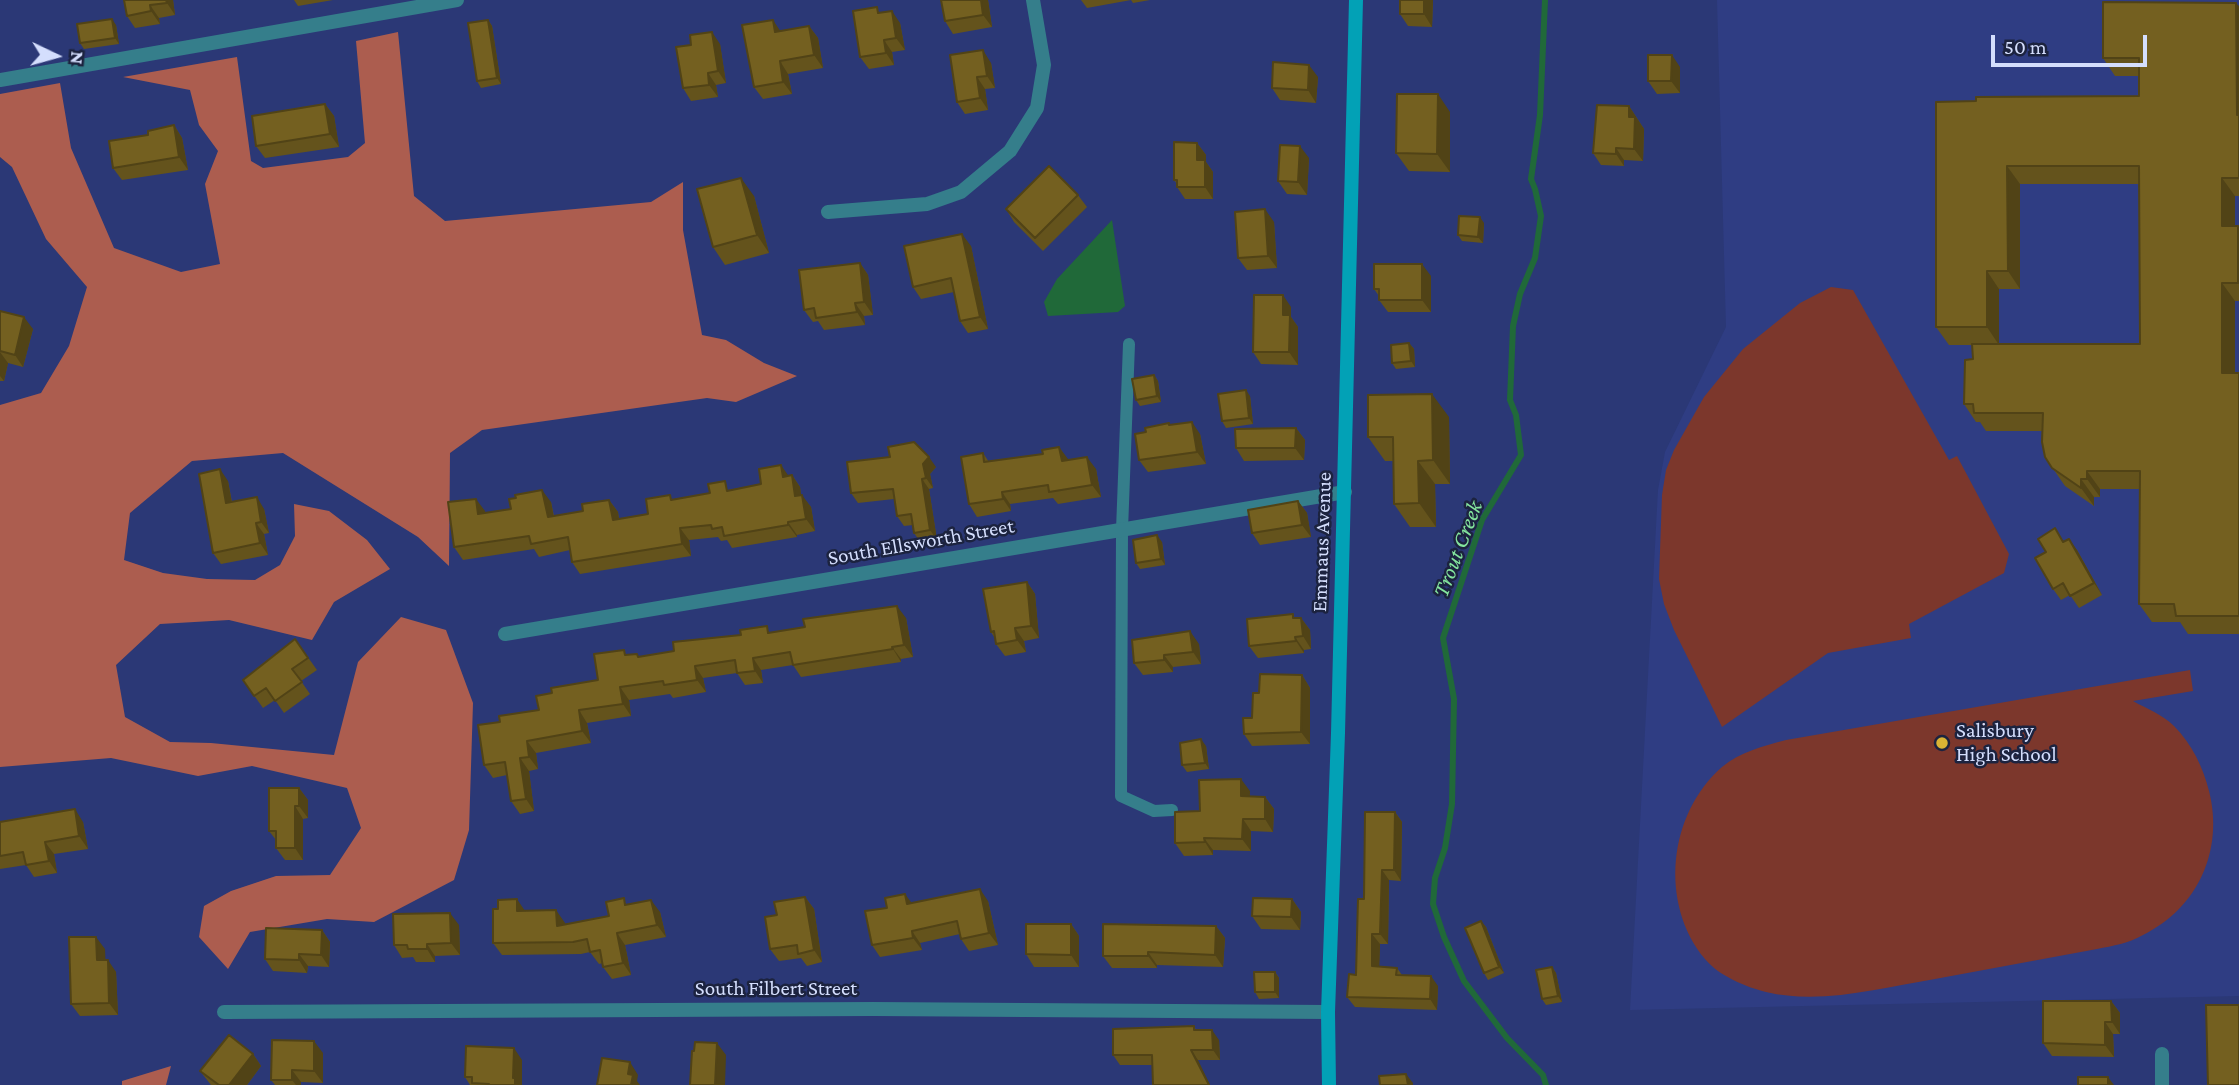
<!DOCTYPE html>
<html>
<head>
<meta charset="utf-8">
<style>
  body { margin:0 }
  #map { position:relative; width:2239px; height:1085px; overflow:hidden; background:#2b3876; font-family:"Crimson Pro",serif }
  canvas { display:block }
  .north { position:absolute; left:21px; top:21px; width:70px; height:70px; -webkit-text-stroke:5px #1c233f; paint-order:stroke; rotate:95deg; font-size:19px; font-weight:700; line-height:28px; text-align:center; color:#d4defd }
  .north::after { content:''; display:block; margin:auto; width:24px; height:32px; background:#d4defd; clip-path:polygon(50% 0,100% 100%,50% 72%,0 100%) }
  .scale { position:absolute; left:1991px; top:35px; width:156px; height:32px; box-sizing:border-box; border:4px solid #d4defd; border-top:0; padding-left:9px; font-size:21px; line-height:24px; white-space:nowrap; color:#d4defd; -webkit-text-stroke:5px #1c233f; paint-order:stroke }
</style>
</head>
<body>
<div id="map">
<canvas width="2239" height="1085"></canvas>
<div class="north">N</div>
<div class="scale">50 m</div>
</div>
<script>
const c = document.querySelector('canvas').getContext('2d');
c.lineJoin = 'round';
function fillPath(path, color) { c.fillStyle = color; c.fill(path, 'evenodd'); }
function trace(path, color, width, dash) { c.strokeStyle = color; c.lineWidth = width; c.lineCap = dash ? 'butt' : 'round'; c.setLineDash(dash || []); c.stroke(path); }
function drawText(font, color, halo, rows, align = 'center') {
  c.font = font + ' "Crimson Pro",serif'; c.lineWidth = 5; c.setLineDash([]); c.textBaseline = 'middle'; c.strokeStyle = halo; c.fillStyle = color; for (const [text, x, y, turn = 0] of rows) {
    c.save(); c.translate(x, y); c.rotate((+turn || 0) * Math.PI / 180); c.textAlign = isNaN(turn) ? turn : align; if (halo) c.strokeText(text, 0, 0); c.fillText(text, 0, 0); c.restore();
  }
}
const built = new Path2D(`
  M 1717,0 L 2239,0 L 2239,996 L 1630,1010 L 1658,490 L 1665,452 L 1726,327 Z`);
const green = new Path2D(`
  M 1831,287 L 1853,290 L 1949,460 L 1957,456 L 2009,554 L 2004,573 L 1909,624 L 1911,638 L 1828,653 L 1722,727 L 1674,630 L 1664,604 L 1659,579 L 1662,495 L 1666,470 L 1674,450 L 1704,397 L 1743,349 L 1800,303 Z
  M 2190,670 L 2193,691 L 2133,701 C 2147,709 2162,714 2174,726 C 2192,744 2203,767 2209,791 C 2224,850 2198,908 2143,935 C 2129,943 2113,946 2097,949 C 2043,959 1989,969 1935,979 C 1881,988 1820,1005 1766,992 C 1746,987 1719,976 1705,959 C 1659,904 1668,814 1722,767 C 1740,752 1763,746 1786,740 Z`);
const forest = new Path2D(`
  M 398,32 L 414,196 L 445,221 L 651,202 L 683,182 L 683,230 L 702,335 L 726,340 L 764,363 L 797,376 L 736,402 L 707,398 L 482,430 L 450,453 L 449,566 L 418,537 L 283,453 L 192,461 L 130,513 L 124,560 L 163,573 L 207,579 L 255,580 L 280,565 L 295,536 L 294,504 L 329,511 L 367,540 L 390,569 L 334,602 L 312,640 L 229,620 L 160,624 L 116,665 L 125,717 L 170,742 L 211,743 L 334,755 L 358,662 L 401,617 L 446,630 L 473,703 L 469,830 L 454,880 L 374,922 L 327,919 L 250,932 L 228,969 L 199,937 L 204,906 L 231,891 L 276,876 L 330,875 L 361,828 L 347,788 L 252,766 L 198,776 L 111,758 L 0,767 L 0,405 L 41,393 L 69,346 L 87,287 L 46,239 L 12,167 L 0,157 L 0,94 L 60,83 L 71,148 L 114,248 L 181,272 L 220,264 L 205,184 L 218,151 L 199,125 L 190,90 L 123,77 L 237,57 L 251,161 L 263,168 L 348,157 L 365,143 L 356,41 Z
  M 171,1066 L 166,1085 L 122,1085 L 122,1081 Z`);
const water = new Path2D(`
  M 1112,220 L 1125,306 L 1118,312 L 1048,316 L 1044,302 L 1057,279 Z`);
const stream = new Path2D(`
  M 1545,0 L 1540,115 L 1531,179 L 1535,189 L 1541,216 L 1535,258 L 1520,294 L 1513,326 L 1510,400 L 1516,415 L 1521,455 L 1482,520 L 1443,638 L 1454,699 L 1452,804 L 1445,848 L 1435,878 L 1433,904 L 1444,937 L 1464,981 L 1507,1038 L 1543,1075 L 1546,1085`);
const lane = new Path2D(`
  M 1129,344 L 1122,530 L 1121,796 L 1154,811 L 1172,810`);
const street = new Path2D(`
  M 0,80 L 457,0
  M 828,212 L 927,204 L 961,192 L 1010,151 L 1037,108 L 1044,65 L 1033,0
  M 505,634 L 1345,492
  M 224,1012 L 873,1009 L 1328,1012
  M 2162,1054 L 2162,1085`);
const secondary = new Path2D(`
  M 1329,1085 L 1328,1012 L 1338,733 L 1356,0`);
const wall = new Path2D(`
  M 124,0 L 173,0 L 175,15 L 159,18 L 160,24 L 135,28 L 127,16 Z
  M 294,0 L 333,0 L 298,6 Z
  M 988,0 L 992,27 L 953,34 L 945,21 Z
  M 1081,0 L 1150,0 L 1133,3 L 1131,0 L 1087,8 Z
  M 1400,0 L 1433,0 L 1432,27 L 1408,26 L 1400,14 Z
  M 2239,6 L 2239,196 L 2235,196 L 2235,226 L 2238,226 L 2239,228 L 2239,301 L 2235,301 L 2235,373 L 2239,373 L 2239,634 L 2188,634 L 2180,622 L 2152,622 L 2139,604 L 2140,489 L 2100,489 L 2100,497 L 2094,497 L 2094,506 L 2065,486 L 2045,457 L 2042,431 L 1986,431 L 1980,422 L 1976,422 L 1964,404 L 1973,359 L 1972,345 L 1949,345 L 1936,327 L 1936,102 L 2139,96 L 2139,76 L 2115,76 L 2103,58 ZM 2020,184 L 2140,184 L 2140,344 L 1999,344 L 1999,289 L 2020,289 Z
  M 881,13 L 900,23 L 905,50 L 892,52 L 894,65 L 869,69 L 860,57 Z
  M 488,20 L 492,26 L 501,84 L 481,88 L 477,81 Z
  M 116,25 L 119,44 L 84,49 L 80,43 Z
  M 809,26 L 818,38 L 823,68 L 788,74 L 792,94 L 763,99 L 754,87 L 781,31 Z
  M 720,44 L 726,83 L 716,85 L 718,97 L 691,101 L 683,88 Z
  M 950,55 L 991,63 L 995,88 L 985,89 L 988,110 L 965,114 L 957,102 Z
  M 1680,67 L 1680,93 L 1657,94 L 1648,81 Z
  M 1318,77 L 1316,103 L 1280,100 L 1272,88 Z
  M 325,104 L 334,116 L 339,147 L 265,158 L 256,146 Z
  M 1629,106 L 1644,129 L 1643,161 L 1624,160 L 1624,166 L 1601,165 L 1593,153 Z
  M 1450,112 L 1450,172 L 1409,171 L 1396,153 Z
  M 174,125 L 182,138 L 188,170 L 122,180 L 113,168 L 148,135 Z
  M 1197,143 L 1206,155 L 1206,162 L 1213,172 L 1213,199 L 1185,199 L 1177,187 L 1177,184 L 1174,180 Z
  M 1309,158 L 1307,195 L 1287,194 L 1278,181 Z
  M 1078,195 L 1087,207 L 1043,251 L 1014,222 L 1006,209 Z
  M 754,196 L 769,253 L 725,265 L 713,247 Z
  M 1274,222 L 1277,268 L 1247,270 L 1238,258 Z
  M 1484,223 L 1483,243 L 1462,241 L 1458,235 Z
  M 971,246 L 988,329 L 968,333 L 960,321 L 954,292 L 921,299 L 913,287 Z
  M 860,263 L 868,275 L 873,315 L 864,316 L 865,325 L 824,330 L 818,321 L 813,322 L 804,310 Z
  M 1431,276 L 1431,312 L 1388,312 L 1379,300 L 1379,296 L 1374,289 Z
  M 1291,307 L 1291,317 L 1298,327 L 1298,365 L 1261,364 L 1253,352 Z
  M 0,311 L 33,329 L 23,367 L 8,363 L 4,381 L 0,381 Z
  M 1409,343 L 1414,349 L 1415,367 L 1396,369 L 1392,363 Z
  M 1154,375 L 1158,381 L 1161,402 L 1140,406 L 1136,400 Z
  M 1250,396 L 1253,424 L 1226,428 L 1222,421 Z
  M 1449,417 L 1450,484 L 1435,484 L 1436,527 L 1410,527 L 1394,504 L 1393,461 L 1385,461 L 1368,437 Z
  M 1171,425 L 1200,434 L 1206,464 L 1148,472 L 1139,460 L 1146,432 Z
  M 1296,428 L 1305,440 L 1304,460 L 1244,461 L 1236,448 Z
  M 1059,447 L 1068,460 L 1096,469 L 1101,497 L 1058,504 L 1053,498 L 1010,504 L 1011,511 L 977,517 L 969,504 L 983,453 L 989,462 L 1043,454 Z
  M 936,467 L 930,474 L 933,488 L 929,489 L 937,540 L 921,543 L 914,533 L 913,525 L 904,526 L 897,516 L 894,499 L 858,503 L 851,493 Z
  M 792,475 L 800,487 L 801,495 L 811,507 L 815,531 L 797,535 L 797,537 L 732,548 L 727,540 L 721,541 L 718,537 L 689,540 L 691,556 L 580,574 L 572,562 L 570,550 L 539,557 L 534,549 L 463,560 L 454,547 L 485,511 L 485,513 L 551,502 L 554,516 L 583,511 L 609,500 L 618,512 L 619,519 L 648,514 L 673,500 L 761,484 Z
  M 228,481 L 232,502 L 264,509 L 269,533 L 264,534 L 268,555 L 221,564 L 213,553 Z
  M 1298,501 L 1307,513 L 1311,537 L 1260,545 L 1252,533 Z
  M 1162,542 L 1165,565 L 1140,569 L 1136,563 Z
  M 2064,542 L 2077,550 L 2102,595 L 2079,608 L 2070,595 L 2061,600 L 2053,589 Z
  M 1027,582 L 1035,594 L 1039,638 L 1024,641 L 1026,652 L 1005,656 L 996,644 L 996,640 L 991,632 Z
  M 906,618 L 913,657 L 901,659 L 901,662 L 801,677 L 793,665 L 761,670 L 763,683 L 745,685 L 737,673 L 703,678 L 706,692 L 673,698 L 670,694 L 629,700 L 631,716 L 587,723 L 591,743 L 536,753 L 538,769 L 529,771 L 534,811 L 520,814 L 511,801 L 507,775 L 493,778 L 484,765 L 500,722 L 539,710 L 552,693 L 598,680 L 627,655 L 637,654 L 639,657 L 772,633 Z
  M 1296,618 L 1301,618 L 1310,630 L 1311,649 L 1304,650 L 1304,653 L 1258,658 L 1249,646 Z
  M 295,639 L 317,670 L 301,681 L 310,694 L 284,713 L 275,700 L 263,708 L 243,680 Z
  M 1199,644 L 1201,664 L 1173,667 L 1173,672 L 1143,675 L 1134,663 Z
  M 1302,675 L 1310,688 L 1310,744 L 1252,746 L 1244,734 L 1252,718 L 1259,693 Z
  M 1206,746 L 1209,769 L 1187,772 L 1182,765 Z
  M 299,788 L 308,800 L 308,818 L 303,819 L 303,860 L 285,860 L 276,848 L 276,840 L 269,831 Z
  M 1250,791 L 1249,797 L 1265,797 L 1274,809 L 1273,832 L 1251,831 L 1251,851 L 1213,850 L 1213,855 L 1184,856 L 1175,843 L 1200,811 Z
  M 1395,812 L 1402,822 L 1401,881 L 1389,880 L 1388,944 L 1380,944 L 1379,967 L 1397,968 L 1402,975 L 1438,986 L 1437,1010 L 1355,1007 L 1347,997 L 1356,975 L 1364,899 Z
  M 0,822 L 83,822 L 88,849 L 54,854 L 57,873 L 34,877 L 26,865 L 0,869 Z
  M 805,897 L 814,909 L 822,962 L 807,966 L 801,958 L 779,961 L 770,949 L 777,915 Z
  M 1292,899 L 1301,912 L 1300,930 L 1261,929 L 1252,916 Z
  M 988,901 L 998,945 L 969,951 L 961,939 L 960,934 L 920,943 L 922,950 L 880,957 L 872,945 L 911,903 Z
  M 629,904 L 660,912 L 666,937 L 625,945 L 631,975 L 612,979 L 603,967 L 603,963 L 599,964 L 590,952 L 581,954 L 502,955 L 493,943 L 498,909 L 525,911 L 565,923 L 565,924 L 609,916 Z
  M 1481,921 L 1486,927 L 1504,973 L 1488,980 L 1484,973 Z
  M 1071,924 L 1079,936 L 1079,967 L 1034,967 L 1026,954 Z
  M 459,925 L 460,955 L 435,956 L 435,962 L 416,962 L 413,957 L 402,958 L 394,945 Z
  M 1216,926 L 1225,938 L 1223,967 L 1157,965 L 1157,968 L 1112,968 L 1103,956 Z
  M 322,930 L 330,942 L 329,967 L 308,966 L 307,973 L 273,971 L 265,959 Z
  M 105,949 L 105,960 L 116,972 L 118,1015 L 80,1016 L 71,1004 Z
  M 1552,967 L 1556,973 L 1562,1002 L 1546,1005 L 1542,999 Z
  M 1275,972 L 1279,978 L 1279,998 L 1259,999 L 1255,992 Z
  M 2111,1001 L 2120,1013 L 2120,1034 L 2113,1034 L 2114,1057 L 2052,1056 L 2043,1043 Z
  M 1194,1026 L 1196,1030 L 1219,1040 L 1220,1060 L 1198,1060 L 1153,1065 L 1120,1065 L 1113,1055 Z
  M 323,1053 L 323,1083 L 301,1082 L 301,1085 L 275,1085 L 271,1080 Z
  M 253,1054 L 261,1066 L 247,1085 L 211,1085 L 200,1071 Z
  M 522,1060 L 522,1085 L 470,1085 L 465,1077 Z`);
const shadedWall = new Path2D(`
  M 166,0 L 173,0 L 175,15 L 167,3 Z
  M 981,0 L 988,0 L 992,27 L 983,15 Z
  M 1424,0 L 1433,0 L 1432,27 L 1424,14 Z
  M 2236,3 L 2239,6 L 2239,118 L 2237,115 Z
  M 150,5 L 159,18 L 160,24 L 151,11 Z
  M 892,11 L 900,23 L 905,50 L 896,38 Z
  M 112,19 L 116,25 L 119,44 L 115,38 Z
  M 488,20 L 492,26 L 501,84 L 497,78 Z
  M 773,20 L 781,32 L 775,32 Z
  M 809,26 L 818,38 L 823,68 L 814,55 Z
  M 712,32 L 720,44 L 726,83 L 718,71 Z
  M 884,40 L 892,52 L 894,65 L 886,53 Z
  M 983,50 L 991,63 L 995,88 L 987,76 Z
  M 1672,55 L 1680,67 L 1680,93 L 1671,81 Z
  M 780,61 L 788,74 L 792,94 L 783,82 Z
  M 1309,65 L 1318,77 L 1316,103 L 1308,90 Z
  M 708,73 L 716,85 L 718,97 L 709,85 Z
  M 977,77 L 985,89 L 988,110 L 980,98 Z
  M 1438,94 L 1450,112 L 1450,172 L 1437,154 Z
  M 325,104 L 334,116 L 339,147 L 330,134 Z
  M 1629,106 L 1644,129 L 1643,161 L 1634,149 L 1629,117 Z
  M 174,125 L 182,138 L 188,170 L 179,157 Z
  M 1197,143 L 1206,155 L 1206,162 L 1213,172 L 1213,199 L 1205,187 L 1197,160 Z
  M 1300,146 L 1309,158 L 1307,195 L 1298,182 Z
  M 1616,148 L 1624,160 L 1624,166 L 1616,154 Z
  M 2007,166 L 2020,184 L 2020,289 L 2008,271 Z
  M 741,178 L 754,196 L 769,253 L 757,235 Z
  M 2222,178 L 2235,196 L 2235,244 L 2222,226 Z
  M 1265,209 L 1274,222 L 1277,268 L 1268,256 Z
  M 1480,217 L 1484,223 L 1483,243 L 1478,237 Z
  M 2238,226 L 2239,228 L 2239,284 L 2238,283 Z
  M 962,234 L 971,246 L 988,329 L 980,317 Z
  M 860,263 L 868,275 L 873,315 L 864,302 Z
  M 1422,264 L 1431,276 L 1431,312 L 1422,300 Z
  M 1987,271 L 1999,289 L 1999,345 L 1987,327 Z
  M 2222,283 L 2235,301 L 2235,391 L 2222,373 Z
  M 1283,295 L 1291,307 L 1291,317 L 1298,327 L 1298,365 L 1289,352 L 1283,315 Z
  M 855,303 L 864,316 L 865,325 L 857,312 Z
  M 24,317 L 33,329 L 23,367 L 15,355 Z
  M 1409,343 L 1414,349 L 1415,367 L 1411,361 Z
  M 0,352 L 8,363 L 4,381 L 0,376 Z
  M 1154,375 L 1158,381 L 1161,402 L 1157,396 Z
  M 1246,390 L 1250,396 L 1253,424 L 1249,418 Z
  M 1432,394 L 1449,417 L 1450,484 L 1433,460 Z
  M 1192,422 L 1200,434 L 1206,464 L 1197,452 Z
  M 1296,428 L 1305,440 L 1304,460 L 1295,448 Z
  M 1059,447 L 1068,459 L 1070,474 L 1062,461 Z
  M 929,457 L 936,467 L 930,474 L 933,488 L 926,478 L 923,464 Z
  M 1087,457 L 1096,469 L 1101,497 L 1092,485 Z
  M 1418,461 L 1435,484 L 1436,527 L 1419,503 Z
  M 781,465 L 790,478 L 783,477 Z
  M 220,469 L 228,481 L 234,515 L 226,503 Z
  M 2087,471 L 2100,489 L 2100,497 L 2087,479 Z
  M 792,475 L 800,487 L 803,509 L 795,496 Z
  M 922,479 L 929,489 L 937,540 L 930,530 Z
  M 2081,479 L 2094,497 L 2094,506 L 2081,488 Z
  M 542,490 L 551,502 L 556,529 L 548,517 Z
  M 1002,492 L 1010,504 L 1011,511 L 1003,499 Z
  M 802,495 L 811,507 L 815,531 L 806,519 Z
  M 257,497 L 264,509 L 269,533 L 261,522 Z
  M 476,499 L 485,511 L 487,527 L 478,514 Z
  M 609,500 L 618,512 L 621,533 L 613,520 Z
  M 1298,501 L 1307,513 L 1311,537 L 1302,525 Z
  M 788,522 L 797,535 L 797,537 L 788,525 Z
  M 256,523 L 264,534 L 268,555 L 260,543 Z
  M 680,528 L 689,540 L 691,556 L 682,544 Z
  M 1157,535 L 1162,542 L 1165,565 L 1161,559 Z
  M 2069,539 L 2077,550 L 2102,595 L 2094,583 Z
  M 1027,582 L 1035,594 L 1039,638 L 1031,626 Z
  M 897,606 L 906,618 L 913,657 L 904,645 Z
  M 1301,618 L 1310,630 L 1311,649 L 1303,636 Z
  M 1015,628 L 1024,641 L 1026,652 L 1017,640 Z
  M 1190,631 L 1199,644 L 1201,664 L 1193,652 Z
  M 1295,637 L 1304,650 L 1304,653 L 1296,641 Z
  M 892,647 L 901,659 L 901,662 L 893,649 Z
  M 1164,655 L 1173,667 L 1173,672 L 1164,660 Z
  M 753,658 L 761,670 L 763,683 L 755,671 Z
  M 695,666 L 703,678 L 706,692 L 697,680 Z
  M 1302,675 L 1310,688 L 1310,744 L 1301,732 Z
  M 620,687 L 629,700 L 631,716 L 623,704 Z
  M 579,710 L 587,723 L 591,743 L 582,731 Z
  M 1201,739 L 1206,746 L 1209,769 L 1205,763 Z
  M 527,741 L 536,753 L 538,769 L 529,757 Z
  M 520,758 L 529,771 L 534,811 L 526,799 Z
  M 1241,779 L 1250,791 L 1249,809 L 1241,796 Z
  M 299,788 L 308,800 L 308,818 L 299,806 Z
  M 1265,797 L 1274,809 L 1273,832 L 1265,819 Z
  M 295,806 L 303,819 L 303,860 L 295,848 Z
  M 75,809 L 83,822 L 88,849 L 79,836 Z
  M 1395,812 L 1402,822 L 1401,881 L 1394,870 Z
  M 1243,819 L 1251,831 L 1251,851 L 1242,839 Z
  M 1204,838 L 1213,850 L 1213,855 L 1205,842 Z
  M 45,842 L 54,854 L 57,873 L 49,861 Z
  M 1382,870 L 1389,880 L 1388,944 L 1380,934 Z
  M 980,889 L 988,901 L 998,945 L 989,933 Z
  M 905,894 L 914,906 L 907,904 Z
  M 805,897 L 814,909 L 822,962 L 814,950 Z
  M 517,899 L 525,911 L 517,911 Z
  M 1292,899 L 1301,912 L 1300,930 L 1291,917 Z
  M 651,900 L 660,912 L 666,937 L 657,925 Z
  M 556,910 L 565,923 L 565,938 L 557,926 Z
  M 450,913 L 459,925 L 460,955 L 451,943 Z
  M 1481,921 L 1486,927 L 1504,973 L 1499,967 Z
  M 1071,924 L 1079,936 L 1079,967 L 1071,955 Z
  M 1216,926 L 1225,938 L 1223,967 L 1215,955 Z
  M 322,930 L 330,942 L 329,967 L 321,955 Z
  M 912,931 L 920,943 L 922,950 L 913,938 Z
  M 617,933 L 625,945 L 631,975 L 623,963 Z
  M 1372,934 L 1380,944 L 1379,976 L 1372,966 Z
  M 96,937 L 105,949 L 106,972 L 97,960 Z
  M 427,944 L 435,956 L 435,962 L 427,949 Z
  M 1148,952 L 1157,965 L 1157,968 L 1148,956 Z
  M 299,954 L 308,966 L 307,973 L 299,960 Z
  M 108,960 L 116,972 L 118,1015 L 109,1003 Z
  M 1552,967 L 1556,973 L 1562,1002 L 1558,996 Z
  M 1275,972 L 1279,978 L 1279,998 L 1275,992 Z
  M 1431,976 L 1438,986 L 1437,1010 L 1430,999 Z
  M 2111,1001 L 2120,1013 L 2120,1034 L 2112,1022 Z
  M 2105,1022 L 2113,1034 L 2114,1057 L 2105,1045 Z
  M 1212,1030 L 1219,1040 L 1220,1060 L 1213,1050 Z
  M 314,1041 L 323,1053 L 323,1083 L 314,1071 Z
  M 717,1043 L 726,1055 L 725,1085 L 715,1085 Z
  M 514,1048 L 522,1060 L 522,1085 L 515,1085 L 513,1078 Z
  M 1191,1050 L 1198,1060 L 1210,1085 L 1209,1085 Z
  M 253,1054 L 261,1066 L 247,1085 L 229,1085 Z
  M 630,1062 L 638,1075 L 637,1081 L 640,1085 L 631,1085 L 628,1074 Z
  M 292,1070 L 301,1082 L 301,1085 L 296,1085 L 292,1080 Z
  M 1406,1074 L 1413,1083 L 1413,1085 L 1408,1085 Z
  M 2108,1077 L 2114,1085 L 2108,1085 Z`);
const building = new Path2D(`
  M 124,0 L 166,0 L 167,3 L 150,5 L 151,11 L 127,16 Z
  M 941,0 L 981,0 L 983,15 L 945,21 Z
  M 1400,0 L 1424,0 L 1424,14 L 1400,14 Z
  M 2103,2 L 2236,3 L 2237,115 L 2239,115 L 2239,178 L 2222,178 L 2222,226 L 2238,226 L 2238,283 L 2222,283 L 2222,373 L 2239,373 L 2239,616 L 2176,616 L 2174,604 L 2139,604 L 2140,471 L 2087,471 L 2087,479 L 2081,479 L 2081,488 L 2052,468 L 2045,457 L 2042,442 L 2043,413 L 1974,413 L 1973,404 L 1964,404 L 1965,360 L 1973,359 L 1972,344 L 2140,344 L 2139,166 L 2007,166 L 2008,271 L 1987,271 L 1987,327 L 1936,327 L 1936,102 L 1976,101 L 1976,97 L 2139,96 L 2139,58 L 2103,58 Z
  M 877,7 L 878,13 L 892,11 L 896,38 L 884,40 L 886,53 L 860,57 L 853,11 Z
  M 112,19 L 115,38 L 80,43 L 77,24 Z
  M 488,20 L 497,78 L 477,81 L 468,23 Z
  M 773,20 L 775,32 L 809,26 L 814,55 L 780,61 L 783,82 L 754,87 L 742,25 Z
  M 712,32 L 718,71 L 708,73 L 709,85 L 683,88 L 676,47 L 691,45 L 690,35 Z
  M 983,50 L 987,76 L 977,77 L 980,98 L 957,102 L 950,55 Z
  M 1648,55 L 1672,55 L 1671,81 L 1648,81 Z
  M 1273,62 L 1309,65 L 1308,90 L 1272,88 Z
  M 1397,94 L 1438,94 L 1437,154 L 1396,153 Z
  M 325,104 L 330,134 L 256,146 L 252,116 Z
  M 1597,105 L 1629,106 L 1629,117 L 1635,117 L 1634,149 L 1616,148 L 1616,154 L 1593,153 Z
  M 174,125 L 179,157 L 113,168 L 109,141 L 148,135 L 148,131 Z
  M 1174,142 L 1197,143 L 1197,160 L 1205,160 L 1205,187 L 1177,187 L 1177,180 L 1174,180 Z
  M 1280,145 L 1300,146 L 1298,182 L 1278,181 Z
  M 1049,166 L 1078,195 L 1035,238 L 1006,209 Z
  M 741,178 L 757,235 L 713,247 L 697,189 Z
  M 1265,209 L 1268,256 L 1238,258 L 1235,212 Z
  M 1459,216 L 1480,217 L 1478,237 L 1458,235 Z
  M 962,234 L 980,317 L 960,321 L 951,278 L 913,287 L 904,246 Z
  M 860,263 L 864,302 L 855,303 L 857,312 L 816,318 L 814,308 L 804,310 L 799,270 Z
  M 1374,264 L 1422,264 L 1422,300 L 1379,300 L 1379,289 L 1374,289 Z
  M 1254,295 L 1283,295 L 1283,315 L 1290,315 L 1289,352 L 1253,352 Z
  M 0,311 L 24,317 L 15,355 L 0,351 Z
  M 1409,343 L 1411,361 L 1392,363 L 1391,345 Z
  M 1154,375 L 1157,396 L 1136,400 L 1132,379 Z
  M 1246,390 L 1249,418 L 1222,421 L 1218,394 Z
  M 1432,394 L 1433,460 L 1418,461 L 1419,503 L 1394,504 L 1393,437 L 1368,437 L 1368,395 Z
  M 1192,422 L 1197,452 L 1139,460 L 1135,434 L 1146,432 L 1145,428 L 1169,423 L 1169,425 Z
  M 1296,428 L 1295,448 L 1236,448 L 1235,429 Z
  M 914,442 L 929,457 L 923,464 L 926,478 L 922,479 L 930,530 L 914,533 L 911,514 L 897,516 L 893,489 L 851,493 L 847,462 L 890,457 L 888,447 Z
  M 1059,447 L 1062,461 L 1087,457 L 1092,485 L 1049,492 L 1048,485 L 1002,492 L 1003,499 L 969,504 L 961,457 L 983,453 L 984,462 L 1043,454 L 1042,450 Z
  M 781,465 L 783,477 L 792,475 L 795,496 L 802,495 L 806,519 L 788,522 L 788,525 L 724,536 L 722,527 L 712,529 L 711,525 L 680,528 L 682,544 L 572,562 L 568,537 L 531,544 L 529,536 L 454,547 L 448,502 L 476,499 L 478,514 L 511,509 L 509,499 L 516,498 L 515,495 L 542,490 L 548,517 L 583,511 L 582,504 L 609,500 L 613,520 L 648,514 L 646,499 L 670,495 L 671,500 L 710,493 L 708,484 L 725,481 L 727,491 L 761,484 L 759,469 Z
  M 220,469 L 226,503 L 257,497 L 261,522 L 256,523 L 260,543 L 213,553 L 199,474 Z
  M 1298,501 L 1302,525 L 1252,533 L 1248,510 Z
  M 2055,528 L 2063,542 L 2069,539 L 2094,583 L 2070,596 L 2063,583 L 2053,589 L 2035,558 L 2046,552 L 2038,539 Z
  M 1157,535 L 1161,559 L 1136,563 L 1133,540 Z
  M 1027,582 L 1031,626 L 1015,628 L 1017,640 L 996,644 L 994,631 L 991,632 L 983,589 Z
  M 897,606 L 904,645 L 892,647 L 893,649 L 793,665 L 790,652 L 753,658 L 755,671 L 737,673 L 735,660 L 695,666 L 697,680 L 664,685 L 663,681 L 620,687 L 623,704 L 579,710 L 582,731 L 527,741 L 529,757 L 520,758 L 526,799 L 511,801 L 505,762 L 484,765 L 478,725 L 500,722 L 499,716 L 539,710 L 536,696 L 552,693 L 551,688 L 598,680 L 594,654 L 624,650 L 625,655 L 637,654 L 638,657 L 674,651 L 673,642 L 741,635 L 740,630 L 767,626 L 768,633 L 805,627 L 803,619 Z
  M 1293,614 L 1293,618 L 1301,618 L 1303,636 L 1295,637 L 1296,641 L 1249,646 L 1247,619 Z
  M 1190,631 L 1193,652 L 1164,655 L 1164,660 L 1134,663 L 1132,640 Z
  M 295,639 L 308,658 L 292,669 L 302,682 L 275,701 L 266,688 L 254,696 L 243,680 Z
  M 1260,674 L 1302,675 L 1301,732 L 1244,734 L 1243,718 L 1252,718 L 1253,693 L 1259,693 Z
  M 1201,739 L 1205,763 L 1182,765 L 1180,743 Z
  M 1241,779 L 1241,796 L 1265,797 L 1265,819 L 1243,819 L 1242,839 L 1204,838 L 1205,842 L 1175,843 L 1175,812 L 1200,811 L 1199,780 Z
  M 269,788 L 299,788 L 299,806 L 295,806 L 295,848 L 276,848 L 276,831 L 269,831 Z
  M 75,809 L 79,836 L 45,842 L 49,861 L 26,865 L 23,852 L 0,856 L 0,822 Z
  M 1365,812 L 1395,812 L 1394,870 L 1382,870 L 1380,934 L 1372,934 L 1372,966 L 1397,968 L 1396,975 L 1431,976 L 1430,999 L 1347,997 L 1349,974 L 1356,975 L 1358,899 L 1364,899 Z
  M 980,889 L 989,933 L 961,939 L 957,921 L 912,931 L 913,938 L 872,945 L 865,911 L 887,908 L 885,898 L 905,894 L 907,904 Z
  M 805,897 L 814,950 L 798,954 L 797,945 L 770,949 L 765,917 L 777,915 L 774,902 Z
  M 624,898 L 625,905 L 651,900 L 657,925 L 617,933 L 623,963 L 603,967 L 600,950 L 590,952 L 587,939 L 573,942 L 493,943 L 493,909 L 498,909 L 498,900 L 517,899 L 517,911 L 556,910 L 557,926 L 609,916 L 606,902 Z
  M 1253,898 L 1292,899 L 1291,917 L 1252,916 Z
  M 450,913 L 451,943 L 427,944 L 427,949 L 408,949 L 407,945 L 394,945 L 393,914 Z
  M 1481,921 L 1499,967 L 1484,973 L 1465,928 Z
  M 1026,924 L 1071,924 L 1071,955 L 1026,954 Z
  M 1103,924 L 1216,926 L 1215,955 L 1148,952 L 1148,956 L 1103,956 Z
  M 266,928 L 322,930 L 321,955 L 299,954 L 299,960 L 265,959 Z
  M 69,937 L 96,937 L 97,960 L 108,960 L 109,1003 L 71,1004 Z
  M 1552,967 L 1558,996 L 1542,999 L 1536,970 Z
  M 1254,972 L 1275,972 L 1275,992 L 1255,992 Z
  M 2043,1001 L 2111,1001 L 2112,1022 L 2105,1022 L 2105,1045 L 2043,1043 Z
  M 2206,1005 L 2239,1005 L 2239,1085 L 2208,1085 Z
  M 1194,1026 L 1194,1030 L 1212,1030 L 1213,1050 L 1191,1050 L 1209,1085 L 1153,1085 L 1152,1055 L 1113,1055 L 1113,1029 Z
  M 229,1035 L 253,1054 L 229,1085 L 219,1085 L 200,1071 Z
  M 272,1040 L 314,1041 L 314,1071 L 292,1070 L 292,1080 L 271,1080 Z
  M 695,1042 L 717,1043 L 715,1085 L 690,1085 L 692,1051 L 694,1051 Z
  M 466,1046 L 514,1048 L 513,1078 L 515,1078 L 515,1085 L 489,1085 L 489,1084 L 472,1083 L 472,1077 L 465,1077 Z
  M 602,1058 L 630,1062 L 628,1074 L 633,1075 L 631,1085 L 597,1085 Z
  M 1406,1074 L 1408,1085 L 1380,1085 L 1379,1076 Z
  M 2078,1077 L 2108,1077 L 2108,1085 L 2078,1085 Z`);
const markers = [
  [1942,743,7,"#d9b334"]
];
const streetNames = [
  ["South Ellsworth Street",921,542,-10],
  ["Emmaus Avenue",1322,542,-88],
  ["South Filbert Street",776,989]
];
const poiNames = [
  ["Salisbury",1956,731],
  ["High School",1956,755]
];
const waterNames = [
  ["Trout Creek",1458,549,-69]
];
fillPath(built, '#2f3d83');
fillPath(green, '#7c372c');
fillPath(forest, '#ac5d4f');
fillPath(water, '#206939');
trace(stream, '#206939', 6);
trace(lane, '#357e8b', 12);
trace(street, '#357e8b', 14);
trace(secondary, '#02a1b6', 14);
fillPath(wall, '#64531c');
fillPath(shadedWall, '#514316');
fillPath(building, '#746020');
trace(building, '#514316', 2);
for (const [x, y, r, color] of markers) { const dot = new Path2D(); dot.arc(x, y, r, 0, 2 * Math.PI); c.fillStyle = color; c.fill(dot); trace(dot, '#1c233f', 2.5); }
drawText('21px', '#d4defd', '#1c233f', streetNames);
drawText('21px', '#d4defd', '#1c233f', poiNames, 'left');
drawText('italic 23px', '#84e59e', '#1c233f', waterNames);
</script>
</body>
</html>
